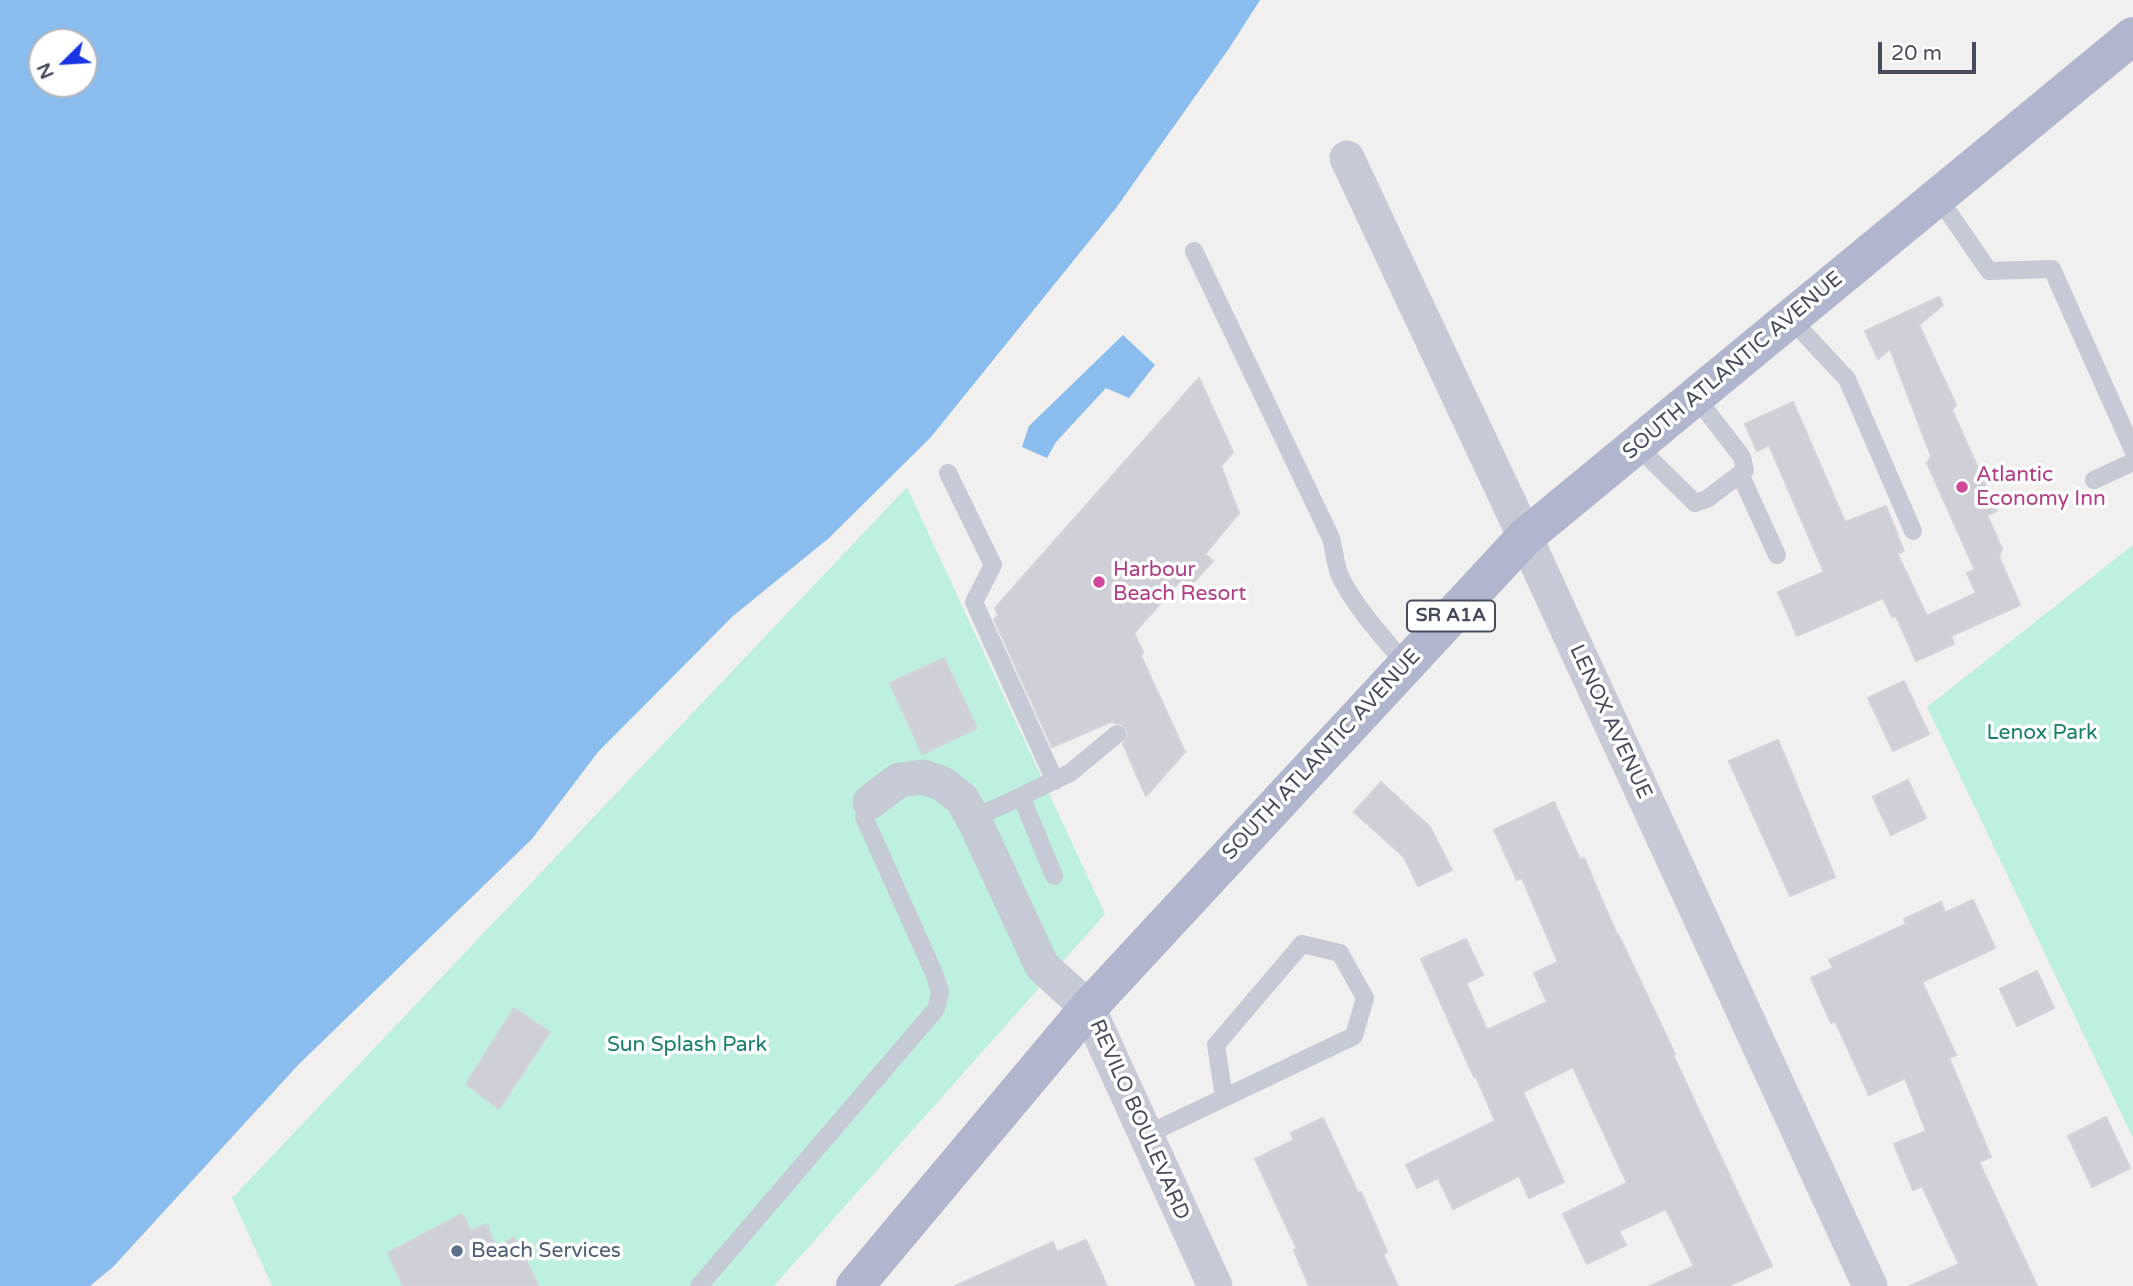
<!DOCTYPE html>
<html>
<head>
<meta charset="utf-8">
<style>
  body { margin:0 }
  #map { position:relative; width:2133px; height:1286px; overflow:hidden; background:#f2f0ef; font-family:"Varela Round",sans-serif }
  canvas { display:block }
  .north { position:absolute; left:28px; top:28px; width:70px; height:70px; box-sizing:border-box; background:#fff; border:2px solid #b5b7be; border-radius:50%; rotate:246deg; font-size:19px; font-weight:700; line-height:28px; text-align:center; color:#474c5d }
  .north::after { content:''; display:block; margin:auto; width:24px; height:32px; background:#1735e4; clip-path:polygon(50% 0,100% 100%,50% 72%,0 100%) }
  .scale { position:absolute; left:1878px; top:42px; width:98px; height:32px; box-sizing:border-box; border:4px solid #474c5d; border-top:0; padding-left:9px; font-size:21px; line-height:24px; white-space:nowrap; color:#474c5d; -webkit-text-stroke:5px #fff; paint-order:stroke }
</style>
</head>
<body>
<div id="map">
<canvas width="2133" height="1286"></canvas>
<div class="north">N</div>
<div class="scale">20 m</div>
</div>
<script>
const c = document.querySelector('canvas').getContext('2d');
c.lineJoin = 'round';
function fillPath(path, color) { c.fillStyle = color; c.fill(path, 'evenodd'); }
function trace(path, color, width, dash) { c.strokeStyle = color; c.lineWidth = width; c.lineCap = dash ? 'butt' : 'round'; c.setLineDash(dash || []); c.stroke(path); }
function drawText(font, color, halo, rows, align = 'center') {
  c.font = font + ' "Varela Round",sans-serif'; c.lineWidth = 7; c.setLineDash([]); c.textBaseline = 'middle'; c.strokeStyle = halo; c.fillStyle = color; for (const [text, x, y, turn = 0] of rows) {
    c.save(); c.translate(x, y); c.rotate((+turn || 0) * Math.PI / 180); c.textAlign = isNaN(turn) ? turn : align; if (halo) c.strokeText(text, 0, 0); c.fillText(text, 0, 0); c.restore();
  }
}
const green = new Path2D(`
  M 907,487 L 1105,914 L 774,1286 L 272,1286 L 232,1198 Z
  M 2133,545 L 2133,1138 L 1927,707 Z`);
const water = new Path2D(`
  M 0,0 L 1260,0 L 1228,50 L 1116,208 L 931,437 L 829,538 L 733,616 L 598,752 L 532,839 L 299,1064 L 113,1267 L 90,1286 L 0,1286 ZM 84,42 L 84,84 L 42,84 L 42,42 Z
  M 1123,335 L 1155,365 L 1129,398 L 1106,388 L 1056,442 L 1047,458 L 1022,447 L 1029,426 Z`);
const building = new Path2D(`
  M 1939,297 L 1943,305 L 1919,325 L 1956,405 L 1952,410 L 1997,511 L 1987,515 L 2002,549 L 1999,557 L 2020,605 L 1951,636 L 1954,644 L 1916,661 L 1896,616 L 1892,617 L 1883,598 L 1797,636 L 1778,592 L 1824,572 L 1769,445 L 1757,451 L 1745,424 L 1793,402 L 1845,522 L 1886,506 L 1904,551 L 1897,553 L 1927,616 L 1976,593 L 1967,573 L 1975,570 L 1927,463 L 1931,456 L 1890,349 L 1878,359 L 1865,331 Z
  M 1199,378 L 1233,452 L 1221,466 L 1239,513 L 1205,554 L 1213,561 L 1191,585 L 1182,579 L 1134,633 L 1143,652 L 1141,656 L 1185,752 L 1146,796 L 1123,744 L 1128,733 L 1122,724 L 1114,723 L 1113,721 L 1052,747 L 994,619 L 998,616 L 995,608 Z
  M 944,658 L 977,728 L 922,754 L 890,683 Z
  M 1904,681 L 1929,734 L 1893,751 L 1868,698 Z
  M 1778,740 L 1835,877 L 1790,896 L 1729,761 Z
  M 1908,780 L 1926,818 L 1891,835 L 1873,797 Z
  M 1381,782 L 1430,827 L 1452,870 L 1418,886 L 1404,857 L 1354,812 Z
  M 1554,802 L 1580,860 L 1584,858 L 1617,935 L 1618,934 L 1675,1054 L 1673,1055 L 1772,1266 L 1729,1286 L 1650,1286 L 1694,1266 L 1666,1209 L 1619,1231 L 1626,1245 L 1587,1264 L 1563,1214 L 1627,1183 L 1573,1067 L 1523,1092 L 1564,1182 L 1529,1198 L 1519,1176 L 1453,1209 L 1438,1178 L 1417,1188 L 1406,1165 L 1495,1121 L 1476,1076 L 1474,1077 L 1421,959 L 1466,939 L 1483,975 L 1466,983 L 1487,1030 L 1547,1002 L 1534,973 L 1558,962 L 1522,878 L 1517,880 L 1494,830 Z
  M 1973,900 L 1995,948 L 1922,982 L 1956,1055 L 1949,1058 L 1991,1157 L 1979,1162 L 2037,1286 L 1910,1286 L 1959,1264 L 1922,1186 L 1913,1190 L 1894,1144 L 1926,1131 L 1905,1078 L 1869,1095 L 1835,1021 L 1831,1023 L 1811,978 L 1833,968 L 1829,960 L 1906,924 L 1904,919 L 1941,902 L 1945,913 Z
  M 2037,971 L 2054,1008 L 2017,1026 L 2000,989 Z
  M 514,1008 L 550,1032 L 499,1109 L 466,1084 Z
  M 2106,1117 L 2130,1168 L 2092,1187 L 2068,1136 Z
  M 1323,1118 L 1358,1193 L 1361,1192 L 1387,1252 L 1383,1254 L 1398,1286 L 1309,1286 L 1294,1250 L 1297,1249 L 1255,1159 L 1294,1140 L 1291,1133 Z
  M 462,1214 L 471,1231 L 487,1224 L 496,1248 L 514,1237 L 539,1286 L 403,1286 L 388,1253 Z
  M 1086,1240 L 1107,1286 L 955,1286 L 1053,1242 L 1057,1252 Z`);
const lane = new Path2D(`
  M 1938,197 L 1989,271 L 2052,269 L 2133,450
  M 1194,251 L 1331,538 C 1334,549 1336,568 1340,576 C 1356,609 1383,637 1406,665
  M 1790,318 L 1847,379 L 1913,531
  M 1637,446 L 1695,503 L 1707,499 L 1740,474 L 1745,470 L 1742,457 L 1696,397
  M 948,473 L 993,565 L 974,602 L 1055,781
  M 1740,474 L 1777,555
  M 2094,480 L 2133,462
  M 1021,796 L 1054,876
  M 973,819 L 1070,773 L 1117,734
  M 1146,1135 L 1354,1036 L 1365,998 L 1340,953 L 1302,944 L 1216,1045 L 1224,1098
  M 699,1286 L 936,1009 L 940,992 L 934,973 L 864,817 L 870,802`);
const street = new Path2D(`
  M 1347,158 L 1525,537 L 1870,1286
  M 870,802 L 899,780 L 923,777 L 943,784 L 962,799 L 976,824 L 1042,966 L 1088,1008 L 1215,1286`);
const primary = new Path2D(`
  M 855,1286 L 1088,1008 L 1525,537 L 2133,36`);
const markers = [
  [1962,487,7,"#d1479c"],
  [1099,582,7,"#d1479c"],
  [457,1251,7,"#5c6f8a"]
];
const shields = [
  [1451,616,88]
];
const shieldNames = [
  ["SR A1A",1451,616]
];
const streetNames = [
  ["SOUTH ATLANTIC AVENUE",1733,366,-40],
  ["LENOX AVENUE",1610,722,65],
  ["SOUTH ATLANTIC AVENUE",1322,755,-47],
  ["REVILO BOULEVARD",1139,1120,66]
];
const hotelNames = [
  ["Atlantic",1976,475],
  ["Economy Inn",1976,499],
  ["Harbour",1113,570],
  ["Beach Resort",1113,594]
];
const parkNames = [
  ["Lenox Park",2042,733],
  ["Sun Splash Park",687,1045]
];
const serviceNames = [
  ["Beach Services",471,1251]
];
fillPath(green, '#bef0e0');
fillPath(water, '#8abced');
fillPath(building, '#cfd0d7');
trace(building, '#d3d3db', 2);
trace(lane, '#c6cad6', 18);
trace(street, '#c6cad6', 35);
trace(primary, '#afb6ce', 38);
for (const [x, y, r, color] of markers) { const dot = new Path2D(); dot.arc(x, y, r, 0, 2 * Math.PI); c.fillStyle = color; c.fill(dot); trace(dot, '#fff', 2.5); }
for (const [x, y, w] of shields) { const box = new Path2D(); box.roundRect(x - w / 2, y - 15.5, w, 31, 5); c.fillStyle = '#fff'; c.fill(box); trace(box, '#474c5d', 2); }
drawText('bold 19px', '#474c5d', null, shieldNames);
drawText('21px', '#474c5d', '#fff', streetNames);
drawText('21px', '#b23c85', '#fff', hotelNames, 'left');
drawText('21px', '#16806a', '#fff', parkNames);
drawText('21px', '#4e5e75', '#fff', serviceNames, 'left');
</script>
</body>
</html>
